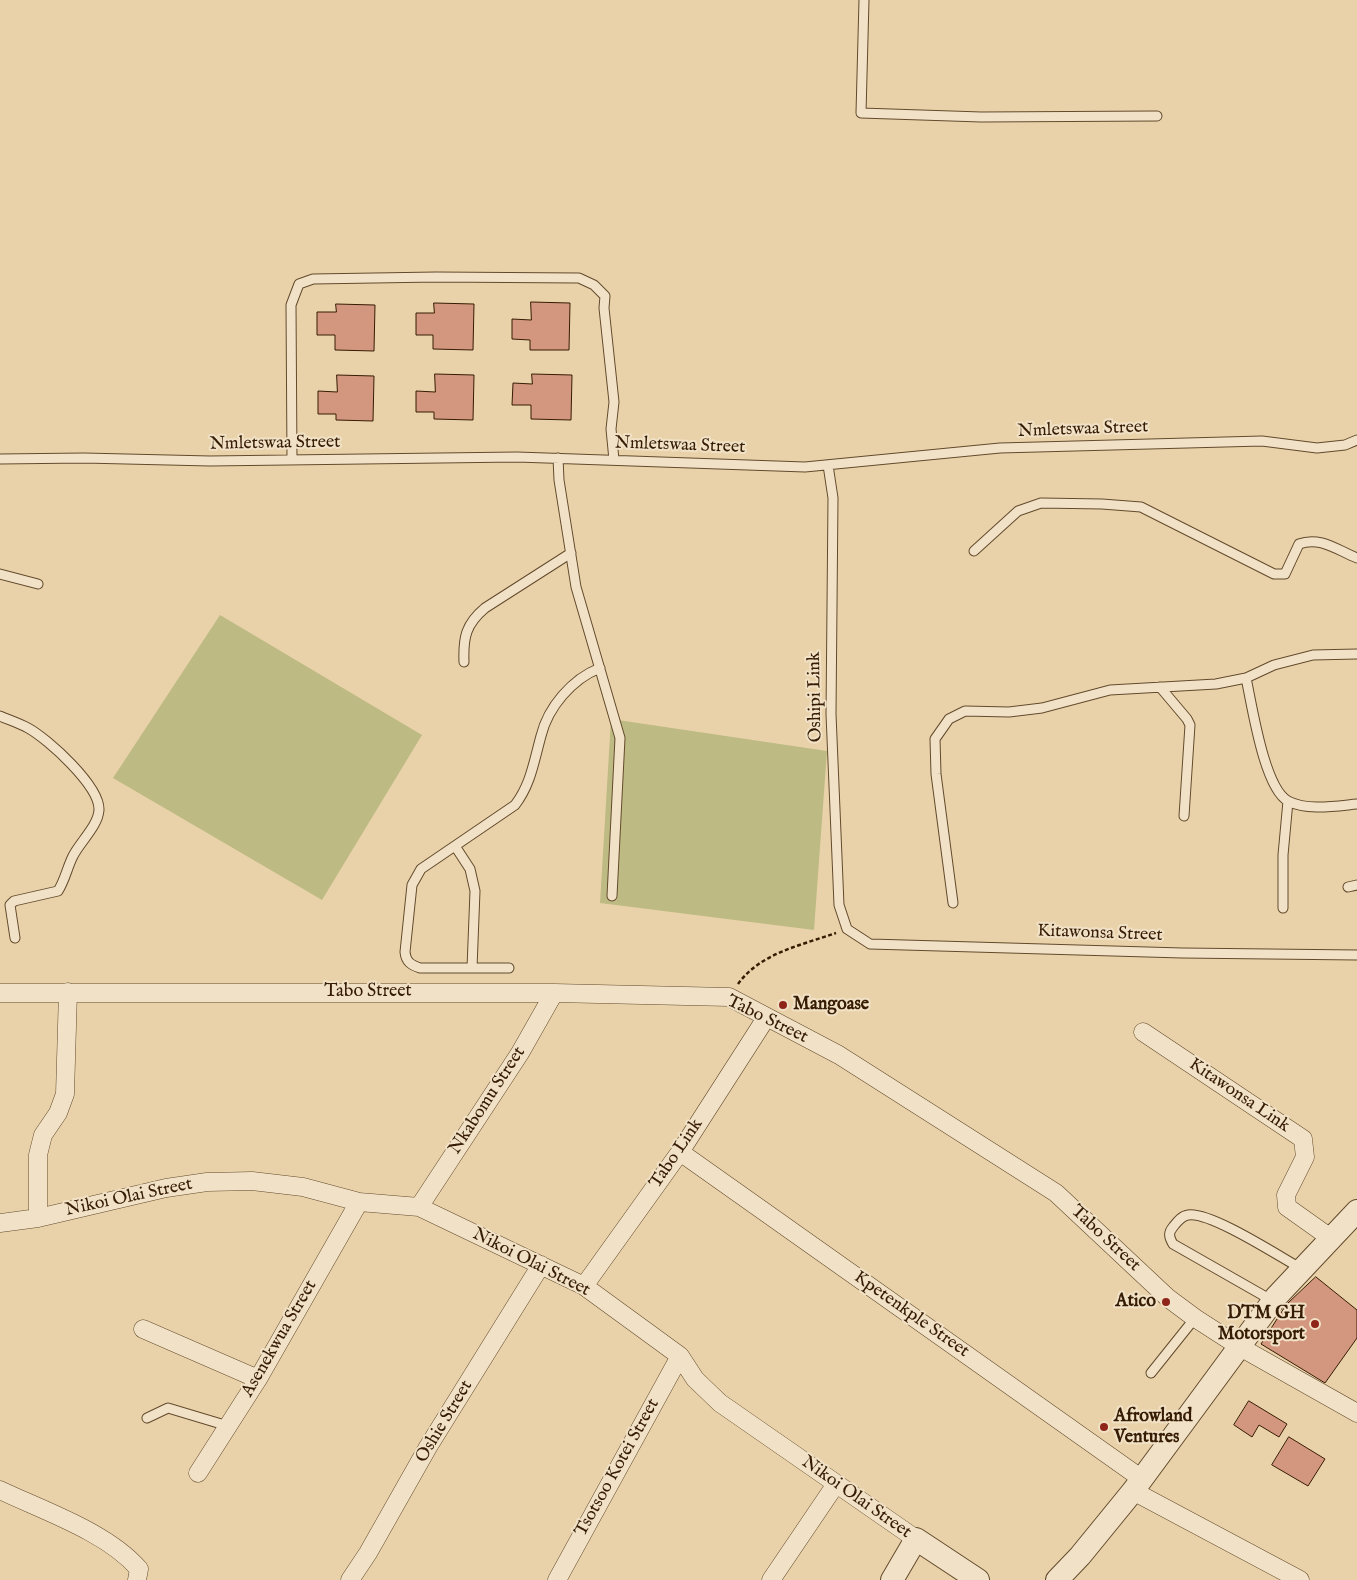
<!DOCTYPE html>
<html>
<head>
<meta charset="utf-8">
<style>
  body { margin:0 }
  canvas { display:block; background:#e9d2a9 }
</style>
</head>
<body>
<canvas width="1357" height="1580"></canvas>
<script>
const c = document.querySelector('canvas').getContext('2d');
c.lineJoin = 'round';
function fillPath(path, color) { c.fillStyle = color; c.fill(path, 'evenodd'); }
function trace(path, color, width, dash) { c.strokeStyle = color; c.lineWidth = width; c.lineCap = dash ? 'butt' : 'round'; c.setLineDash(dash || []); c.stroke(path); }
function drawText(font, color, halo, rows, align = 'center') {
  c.font = font + ' "IM FELL English",serif'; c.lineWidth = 4; c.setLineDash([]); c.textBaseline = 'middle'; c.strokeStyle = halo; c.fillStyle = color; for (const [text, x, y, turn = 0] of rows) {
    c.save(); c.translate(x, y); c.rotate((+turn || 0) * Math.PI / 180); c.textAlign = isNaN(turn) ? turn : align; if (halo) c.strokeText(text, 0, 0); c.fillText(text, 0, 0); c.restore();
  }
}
const green = new Path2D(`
  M 220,615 L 422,735 L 322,900 L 113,778 Z
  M 611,719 L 827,751 L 814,930 L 600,903 Z`);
const building = new Path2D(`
  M 531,302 L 570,303 L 569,350 L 530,350 L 530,340 L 512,339 L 512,319 L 531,320 Z
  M 434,303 L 474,304 L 473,350 L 433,349 L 433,335 L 416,335 L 416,313 L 434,313 Z
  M 336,304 L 375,305 L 374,351 L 335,350 L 335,335 L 317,335 L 317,312 L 336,312 Z
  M 435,374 L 474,375 L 473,420 L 434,419 L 434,412 L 416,412 L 416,391 L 435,392 Z
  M 532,374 L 572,375 L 571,420 L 531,419 L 531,405 L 512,405 L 513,383 L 532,384 Z
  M 337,375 L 374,376 L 373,421 L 336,420 L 336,414 L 318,414 L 318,391 L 337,392 Z
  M 1316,1277 L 1357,1310 L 1357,1338 L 1325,1383 L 1261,1344 L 1286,1305 Z
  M 1249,1401 L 1287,1424 L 1279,1437 L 1259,1425 L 1252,1437 L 1234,1425 Z
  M 1289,1437 L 1325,1459 L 1308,1486 L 1272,1465 Z`);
const path = new Path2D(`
  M 738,984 C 760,953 802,945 836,933`);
const service = new Path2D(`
  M 864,0 L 861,113 L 981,117 L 1157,116
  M 558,458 L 559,480 L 576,587 L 620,738 L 612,896
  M 0,459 L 84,458 L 210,461 L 517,457 L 805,467 L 1000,448 L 1262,441 L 1317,448 L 1345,445 L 1357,440
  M 292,460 L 291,305 L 299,284 L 313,279 L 436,277 L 579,278 L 594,285 L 605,296 L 604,308 L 614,402 L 611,429 L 614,460
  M 828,465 L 833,498 L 831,714 L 839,905 L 847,929 L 870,944 L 1182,953 L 1357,955
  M 974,551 L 1018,511 L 1041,503 L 1102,504 L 1141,507 L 1274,574 L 1285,574 L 1299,544 C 1320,536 1337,550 1357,558
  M 0,574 L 38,584
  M 464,662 C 463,637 466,624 485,608 L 571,553
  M 1246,678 C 1252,705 1264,788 1288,801 C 1307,811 1336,806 1357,804
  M 1160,687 L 1187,719 L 1190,725 L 1184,816
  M 0,716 C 9,720 19,723 28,728 C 48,739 100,786 99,810 C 98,826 80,842 73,856 C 67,868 65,880 58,891 L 14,901 L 10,905 L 15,938
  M 455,846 L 470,869 L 475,891 L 472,968
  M 1348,887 L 1357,885
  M 953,903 L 936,774 L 935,739 L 949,719 L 965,711 L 1009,712 L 1042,708 L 1110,690 L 1216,684 L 1246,678 L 1274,665 L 1313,655 L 1357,654
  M 1283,908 L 1283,855 L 1288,801
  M 509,968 L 420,968 C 411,965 406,962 405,952 L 412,885 L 421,869 L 515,805 C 531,784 534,761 541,736 C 548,707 572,679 600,668
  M 1273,1301 L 1173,1244 C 1169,1237 1168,1233 1173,1227 C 1177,1222 1181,1216 1188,1215 C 1210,1211 1280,1257 1302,1269
  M 1151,1373 L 1195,1318
  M 147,1418 L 168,1408 L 228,1426`);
const minor = new Path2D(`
  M 0,993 L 554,993 L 729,997 L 839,1055 L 1056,1193 L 1168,1298 L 1195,1318 L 1240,1347 L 1357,1413
  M 1143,1032 L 1303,1139 L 1305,1157 L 1286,1195 L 1287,1207 L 1332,1239
  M 680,1152 L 1142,1479
  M 419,1207 L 520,1053 L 554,993
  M 38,1218 L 38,1155 L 43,1135 L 58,1113 L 65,1094 L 68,992
  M 0,1223 L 38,1218 L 166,1188 L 207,1182 L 252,1181 L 303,1187 L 359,1202 L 419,1207 L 584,1286 L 680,1356 L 695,1379 L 720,1403 L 916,1539
  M 584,1286 L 680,1152 L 766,1018
  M 143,1329 L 258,1379
  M 198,1473 L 258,1379 L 359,1202
  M 0,1490 C 44,1511 107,1532 139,1569 L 137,1580
  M 1133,1491 L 1300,1580
  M 350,1580 L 368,1553 L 428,1447 L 541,1265
  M 557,1580 L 680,1356
  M 771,1580 L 836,1484`);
const tertiary = new Path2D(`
  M 892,1580 L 916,1539 L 978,1580
  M 1057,1580 L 1080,1556 L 1133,1491 L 1276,1297 L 1357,1211`);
const markers = [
  [783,1005,5,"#8f2418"],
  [1166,1302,5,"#8f2418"],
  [1315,1324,5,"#8f2418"],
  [1104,1427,5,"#8f2418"]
];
const streetNames = [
  ["Nmletswaa Street",1083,430,-2],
  ["Nmletswaa Street",275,444,-1],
  ["Nmletswaa Street",680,446,2],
  ["Oshipi Link",816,697,-91],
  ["Kitawonsa Street",1100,934,2],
  ["Tabo Street",368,992],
  ["Tabo Street",767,1020,26],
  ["Kitawonsa Link",1239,1096,34],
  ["Nkabomu Street",488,1101,-57],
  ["Tabo Link",677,1154,-56],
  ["Nikoi Olai Street",129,1198,-12],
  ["Tabo Street",1105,1239,43],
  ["Nikoi Olai Street",531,1263,27],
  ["Kpetenkple Street",911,1315,35],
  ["Asenekwua Street",280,1339,-60],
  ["Oshie Street",445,1422,-59],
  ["Tsotsoo Kotei Street",618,1468,-61],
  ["Nikoi Olai Street",856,1498,35]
];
const poiNames = [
  ["Mangoase",793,1005],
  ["Atico",1156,1302,"right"],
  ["DTM GH",1305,1314,"right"],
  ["Motorsport",1305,1335,"right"],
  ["Afrowland",1114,1417],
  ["Ventures",1114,1438]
];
fillPath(green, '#beba83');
fillPath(building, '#d3967e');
trace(building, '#361c03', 1);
trace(service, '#634a2c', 11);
trace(minor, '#634a2c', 19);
trace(tertiary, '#634a2c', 24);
trace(path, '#361c03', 2.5, [4, 2.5]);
trace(service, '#f1e2c7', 9);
trace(minor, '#f1e2c7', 18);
trace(tertiary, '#f1e2c7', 22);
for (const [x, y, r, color] of markers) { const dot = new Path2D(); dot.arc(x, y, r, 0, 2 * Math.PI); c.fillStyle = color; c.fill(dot); trace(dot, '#f1e2c7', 2); }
drawText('18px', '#361c03', '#f1e2c7', streetNames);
drawText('bold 18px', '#361c03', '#f1e2c7', poiNames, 'left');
</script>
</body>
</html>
